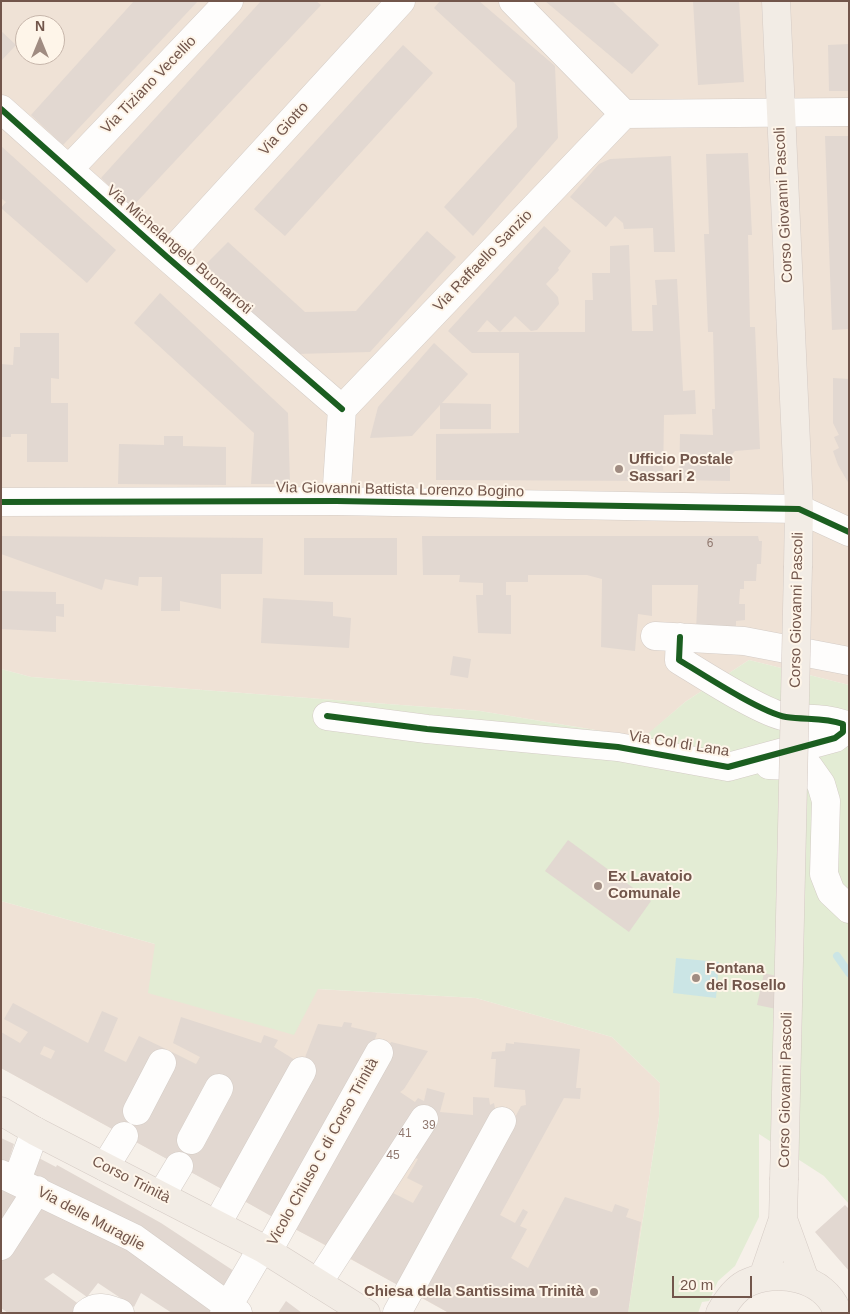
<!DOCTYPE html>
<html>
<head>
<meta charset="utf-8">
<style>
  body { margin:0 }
  #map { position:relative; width:850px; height:1314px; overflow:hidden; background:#f6f0e9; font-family:Helvetica,sans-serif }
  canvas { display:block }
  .frame { position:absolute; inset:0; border:2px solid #72564b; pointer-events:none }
  .north { position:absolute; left:15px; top:15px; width:50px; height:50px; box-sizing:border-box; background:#fef5e9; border:1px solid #c6b5aa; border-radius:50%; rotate:0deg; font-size:14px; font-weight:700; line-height:20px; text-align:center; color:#72564b }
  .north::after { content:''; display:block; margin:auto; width:18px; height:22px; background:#a08c82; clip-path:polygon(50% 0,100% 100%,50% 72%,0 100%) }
  .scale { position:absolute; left:672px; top:1276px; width:80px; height:22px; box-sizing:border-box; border:2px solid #72564b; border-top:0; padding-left:6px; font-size:15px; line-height:18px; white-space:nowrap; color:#72564b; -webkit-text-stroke:4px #fef5e9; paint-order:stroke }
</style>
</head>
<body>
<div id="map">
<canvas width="850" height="1314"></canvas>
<div class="frame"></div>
<div class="north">N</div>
<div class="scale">20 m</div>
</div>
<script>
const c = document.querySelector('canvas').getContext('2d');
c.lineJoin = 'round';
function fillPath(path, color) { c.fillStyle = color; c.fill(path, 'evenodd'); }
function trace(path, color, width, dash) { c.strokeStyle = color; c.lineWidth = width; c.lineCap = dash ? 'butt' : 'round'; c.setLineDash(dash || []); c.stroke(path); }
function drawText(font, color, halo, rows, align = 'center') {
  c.font = font + ' Helvetica,sans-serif'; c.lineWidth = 4; c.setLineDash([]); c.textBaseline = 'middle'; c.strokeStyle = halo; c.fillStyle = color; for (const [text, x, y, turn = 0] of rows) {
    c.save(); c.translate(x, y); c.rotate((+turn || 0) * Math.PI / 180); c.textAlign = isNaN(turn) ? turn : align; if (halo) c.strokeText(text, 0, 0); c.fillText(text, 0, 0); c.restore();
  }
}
const residential = new Path2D(`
  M 1,1 L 849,1 L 849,685 L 749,660 L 685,702 L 644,738 L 480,711 L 31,677 L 1,669 ZM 25,25 L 55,25 L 55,55 L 25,55 Z
  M 1,901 L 155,944 L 293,1034 L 317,989 L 476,998 L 612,1037 L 660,1083 L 659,1117 L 628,1313 L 449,1313 L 1,1068 Z`);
const green = new Path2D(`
  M 749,660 L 849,685 L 849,1204 L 824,1176 L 759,1134 L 759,1217 L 735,1266 L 718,1281 L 709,1301 L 702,1302 L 698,1313 L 628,1313 L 659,1117 L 660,1083 L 612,1037 L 476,998 L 318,989 L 294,1035 L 148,993 L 155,944 L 1,901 L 1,669 L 31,677 L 480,711 L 643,738 L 685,702 Z`);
const water = new Path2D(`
  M 676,958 L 719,962 L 716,998 L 673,993 Z`);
const stream = new Path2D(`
  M 837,956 L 849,973`);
const building = new Path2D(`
  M 134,1 L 198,1 L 63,145 L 31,115 Z
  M 261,1 L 316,1 L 321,5 L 132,207 L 101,178 Z
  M 440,1 L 479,1 L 555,66 L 558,138 L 473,236 L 444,207 L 517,127 L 515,83 L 434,8 Z
  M 545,1 L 612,1 L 659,45 L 632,74 Z
  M 693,1 L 739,1 L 744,82 L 698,85 Z
  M 1,31 L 16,45 L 1,61 Z
  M 849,44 L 849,91 L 829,91 L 828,45 Z
  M 403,45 L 433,73 L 285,236 L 254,209 Z
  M 825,136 L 849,136 L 849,329 L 832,330 Z
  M 1,146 L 116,250 L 87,283 L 1,208 L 6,202 L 1,198 Z
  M 748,153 L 752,235 L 748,235 L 750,327 L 755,327 L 760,449 L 735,451 L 730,456 L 730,481 L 679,480 L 680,434 L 713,435 L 712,409 L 715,409 L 713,332 L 708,332 L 704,234 L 709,234 L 706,154 Z
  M 671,156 L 675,252 L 654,252 L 653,228 L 624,229 L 623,223 L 615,216 L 606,227 L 570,197 L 599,164 L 610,159 Z
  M 544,226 L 571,251 L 558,268 L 559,270 L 546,284 L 558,297 L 559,304 L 537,330 L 531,331 L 515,316 L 500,332 L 585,332 L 585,300 L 593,300 L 592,273 L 610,273 L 610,246 L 629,245 L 632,331 L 653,331 L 652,305 L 657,305 L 655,280 L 677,279 L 683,391 L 695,390 L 696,414 L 664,415 L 663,481 L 436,480 L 436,434 L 519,433 L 519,353 L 472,353 L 448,331 ZM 487,320 L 500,332 L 477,332 Z
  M 427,231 L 456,257 L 370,352 L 296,354 L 202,268 L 228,242 L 305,312 L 356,311 Z
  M 160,293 L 288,413 L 290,484 L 251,484 L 254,433 L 134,323 Z
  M 20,333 L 59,333 L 59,379 L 51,378 L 51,403 L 68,403 L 68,462 L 27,462 L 27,434 L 11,434 L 11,437 L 1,437 L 1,364 L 13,365 L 14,347 L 20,347 Z
  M 434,343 L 468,374 L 442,403 L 491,404 L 491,429 L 440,429 L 440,405 L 412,436 L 370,438 L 378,407 Z
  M 833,378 L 849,379 L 849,484 L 838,465 L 833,451 L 839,448 L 834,437 L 839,435 L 833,423 Z
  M 164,436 L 183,436 L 183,446 L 226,447 L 226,485 L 118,484 L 119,444 L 164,445 Z
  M 1,536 L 263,538 L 262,574 L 221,574 L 221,609 L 180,601 L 180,611 L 161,611 L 162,577 L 139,577 L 138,586 L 105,579 L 102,590 L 1,554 Z
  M 422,536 L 758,536 L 759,541 L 762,541 L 761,564 L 757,564 L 756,581 L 744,581 L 744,589 L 740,589 L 739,604 L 745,604 L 745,620 L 736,621 L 736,630 L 696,631 L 698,585 L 652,585 L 652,616 L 638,614 L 635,651 L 601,647 L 602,579 L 587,575 L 528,575 L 528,582 L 506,582 L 506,595 L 511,595 L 511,634 L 478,633 L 476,595 L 483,595 L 483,583 L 459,582 L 460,575 L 423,575 Z
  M 304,538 L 397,538 L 397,575 L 304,575 Z
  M 1,591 L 56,592 L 56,604 L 64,604 L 64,617 L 56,616 L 56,632 L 1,629 Z
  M 263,598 L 333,602 L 333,616 L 351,618 L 349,648 L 261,643 Z
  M 453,656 L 471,659 L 468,678 L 450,675 Z
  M 568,840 L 651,901 L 629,932 L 545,871 Z
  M 764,973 L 797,981 L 791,1012 L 757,1005 Z
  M 13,1003 L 88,1043 L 102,1011 L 118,1018 L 104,1051 L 126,1062 L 139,1036 L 166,1049 L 133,1108 L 140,1113 L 172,1052 L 196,1064 L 200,1057 L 173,1043 L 181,1017 L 261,1043 L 264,1035 L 278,1040 L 274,1047 L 300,1063 L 229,1193 L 1,1068 L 1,1032 L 20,1043 L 28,1032 L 4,1019 ZM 44,1046 L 55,1051 L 51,1059 L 40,1054 Z
  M 344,1022 L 352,1023 L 351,1027 L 377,1033 L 371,1051 L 278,1220 L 239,1198 L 302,1065 L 318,1024 L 342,1027 Z
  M 391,1042 L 428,1051 L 404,1089 L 400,1092 L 415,1102 L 418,1098 L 424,1101 L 427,1088 L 445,1093 L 440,1112 L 473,1115 L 473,1097 L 489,1098 L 490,1105 L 494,1103 L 496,1114 L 405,1289 L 349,1258 L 389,1191 L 413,1203 L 423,1186 L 407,1178 L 418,1159 L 411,1156 L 335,1250 L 289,1226 Z
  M 514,1042 L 580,1049 L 576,1088 L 581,1088 L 580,1099 L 564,1098 L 500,1215 L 515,1223 L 523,1209 L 528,1212 L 520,1226 L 527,1229 L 511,1258 L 528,1268 L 565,1197 L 612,1212 L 615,1204 L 629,1209 L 626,1217 L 641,1222 L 628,1313 L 449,1313 L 415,1294 L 447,1246 L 521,1106 L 526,1105 L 525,1090 L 494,1087 L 496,1059 L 491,1059 L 492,1052 L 505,1051 L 506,1043 L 514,1044 Z
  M 1,1138 L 14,1144 L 6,1169 L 1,1167 Z
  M 35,1156 L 56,1167 L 57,1165 L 161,1223 L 240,1275 L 229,1293 L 26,1173 Z
  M 1,1181 L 25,1194 L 1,1233 Z
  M 40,1197 L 130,1243 L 215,1313 L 172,1313 L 141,1293 L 134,1307 L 98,1283 L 87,1297 L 53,1273 L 44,1279 L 80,1305 L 74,1313 L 8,1313 L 1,1308 L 1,1258 Z
  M 845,1205 L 849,1209 L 849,1271 L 815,1232 Z
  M 286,1301 L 302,1313 L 278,1313 Z`);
const minor = new Path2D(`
  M 513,1 L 624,114 L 849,112
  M 1,109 L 167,257 L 342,409
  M 69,169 L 229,1
  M 167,257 L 401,1
  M 342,409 L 624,114
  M 336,501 L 342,409
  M 1,502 L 336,501 L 799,509 L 849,532
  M 655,636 L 744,641 L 849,661
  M 327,716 L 427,729 L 618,747 L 728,767 L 835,738 L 843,732 L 843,724 C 824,717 806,720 786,717 C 762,713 702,674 679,660 L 680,637
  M 769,765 L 809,767 L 821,784 L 826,801 L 824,874 L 831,892 L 849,909
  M 137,1111 L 162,1063
  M 191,1140 L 219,1088
  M 105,1167 L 124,1136
  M 1,1174 L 134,1238 L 238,1313
  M 17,1180 L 35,1131
  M 161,1196 L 179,1166
  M 217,1224 L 302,1071
  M 1,1246 L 37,1190
  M 268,1251 L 379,1053
  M 318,1283 L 424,1119
  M 87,1313 C 97,1304 108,1309 120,1313
  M 224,1313 L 262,1248
  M 397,1313 L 502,1121`);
const major = new Path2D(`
  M 776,1 L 799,509 L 798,566
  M 1,1111 L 35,1131 L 262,1248 L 366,1313
  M 783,1219 L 805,1280
  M 763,1277 L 783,1219 L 784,1180
  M 720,1313 C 726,1302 734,1290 745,1284 C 776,1268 825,1276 838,1313`);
const majorBridge = new Path2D(`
  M 784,1180 L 798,566`);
const cycleway = new Path2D(`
  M 1,109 L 167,257 L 342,409
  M 1,502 L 336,501 L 799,509 L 849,532
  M 327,716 L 427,729 L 618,747 L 728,767 L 835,738 L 843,732 L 843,724 C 824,717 806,720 786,717 C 762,713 702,674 679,660 L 680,637`);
const markers = [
  [619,469,5,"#a08c82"],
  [598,886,5,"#a08c82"],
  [696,978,5,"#a08c82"],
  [594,1292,5,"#a08c82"]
];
const numberNames = [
  ["6",710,544],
  ["39",429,1126],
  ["41",405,1134],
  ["45",393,1156]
];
const streetNames = [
  ["Via Tiziano Vecellio",149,85,-46],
  ["Via Giotto",284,129,-48],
  ["Corso Giovanni Pascoli",784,205,-93],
  ["Via Michelangelo Buonarroti",179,250,41],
  ["Via Raffaello Sanzio",483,261,-46],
  ["Via Giovanni Battista Lorenzo Bogino",400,490,1],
  ["Corso Giovanni Pascoli",797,610,-89],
  ["Via Col di Lana",679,744,9],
  ["Corso Giovanni Pascoli",786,1090,-89],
  ["Vicolo Chiuso C di Corso Trinità",323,1152,-61],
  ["Corso Trinità",131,1180,27],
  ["Via delle Muraglie",91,1219,28]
];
const poiNames = [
  ["Ufficio Postale",629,460],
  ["Sassari 2",629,477],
  ["Ex Lavatoio",608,877],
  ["Comunale",608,894],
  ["Fontana",706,969],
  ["del Rosello",706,986],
  ["Chiesa della Santissima Trinità",584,1292,"right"]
];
fillPath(residential, '#efe2d6');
fillPath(green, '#e3ecd4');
fillPath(water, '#cbe5e5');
trace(stream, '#cbe5e5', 8);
fillPath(building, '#e2d8d1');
trace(minor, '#d4ccc6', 29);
trace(major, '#d5cbc5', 29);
trace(minor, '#fefdfc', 28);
trace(major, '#f2ece5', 28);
trace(majorBridge, '#d5cbc5', 29, []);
trace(majorBridge, '#f2ece5', 28);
trace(cycleway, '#1b5e20', 6);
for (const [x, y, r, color] of markers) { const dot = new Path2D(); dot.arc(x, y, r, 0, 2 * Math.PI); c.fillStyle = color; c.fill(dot); trace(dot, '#fef5e9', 2); }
drawText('12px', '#90786f', null, numberNames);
drawText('15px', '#72564b', '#fef5e9', streetNames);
drawText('bold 15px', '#72564b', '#fef5e9', poiNames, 'left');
</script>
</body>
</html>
